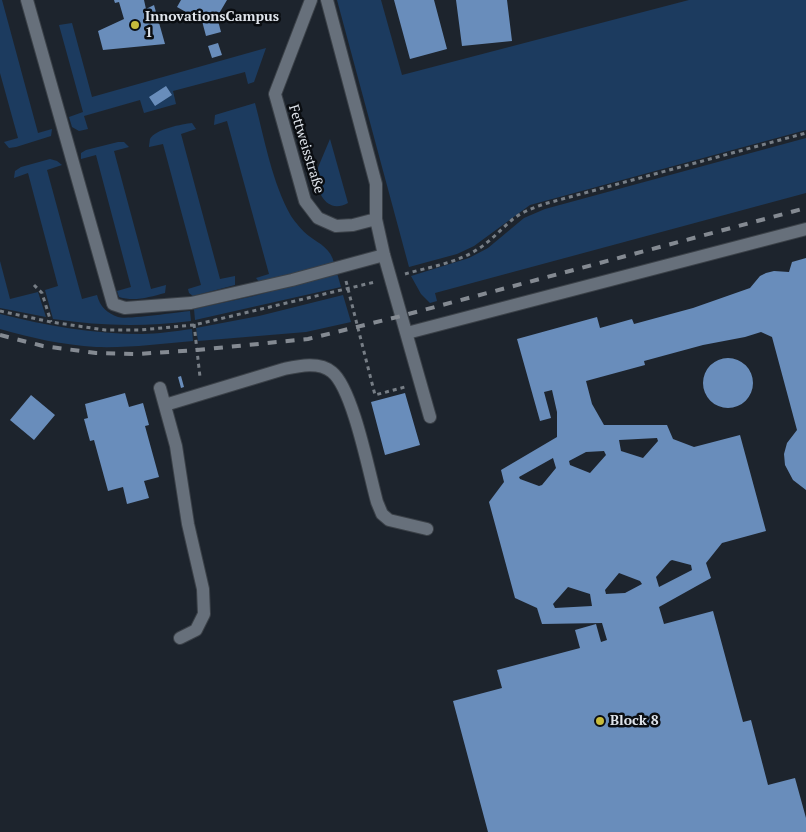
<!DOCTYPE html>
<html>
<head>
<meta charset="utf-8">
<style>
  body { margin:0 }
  canvas { display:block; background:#1d242d }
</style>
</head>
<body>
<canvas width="806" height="832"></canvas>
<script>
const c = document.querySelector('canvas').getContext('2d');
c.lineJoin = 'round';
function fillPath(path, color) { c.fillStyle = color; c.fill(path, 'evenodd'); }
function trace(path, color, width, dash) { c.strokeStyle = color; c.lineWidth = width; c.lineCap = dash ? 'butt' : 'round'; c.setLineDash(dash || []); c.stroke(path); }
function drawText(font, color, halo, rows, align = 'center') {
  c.font = font + ' "PT Serif",serif'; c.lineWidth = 5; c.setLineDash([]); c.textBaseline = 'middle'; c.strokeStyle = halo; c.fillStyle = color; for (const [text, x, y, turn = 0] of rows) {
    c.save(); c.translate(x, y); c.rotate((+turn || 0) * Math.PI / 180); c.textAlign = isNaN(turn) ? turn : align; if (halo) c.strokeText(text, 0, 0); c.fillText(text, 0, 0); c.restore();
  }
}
const green = new Path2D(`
  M 0,0 L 2,0 L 38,133 L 52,129 L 51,136 L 16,147 L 9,148 L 4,142 L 18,138 L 0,73 Z
  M 337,0 L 381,0 L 402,75 L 689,0 L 806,0 L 806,130 L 530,205 L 474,246 L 457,254 L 409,267 Z
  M 72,23 L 92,97 L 266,48 L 254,82 L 248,84 L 245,72 L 173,91 L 176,104 L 144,113 L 140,100 L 84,116 L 88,129 L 79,131 L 72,127 L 69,117 L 83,112 L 59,25 Z
  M 255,103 C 265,141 272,182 291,216 C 296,223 302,231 309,236 C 320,244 331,249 334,263 L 261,284 L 256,278 L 269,274 L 227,121 L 214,125 L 215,115 Z
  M 192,123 L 196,129 L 181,134 L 220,279 L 235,276 L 235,285 L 193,296 L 189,293 L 188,289 L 201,285 L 163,144 L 149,147 C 149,146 150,139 150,139 C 155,129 183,124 192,123 Z
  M 806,138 L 806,193 L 435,293 L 437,301 L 430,303 L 421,294 L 411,276 L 469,258 L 488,248 L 524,218 L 545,209 Z
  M 330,139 L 348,203 C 327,214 319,194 314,177 Z
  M 118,142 L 124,142 L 129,147 L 114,151 L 151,289 L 166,285 L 165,293 C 149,297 135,302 119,297 L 117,291 L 131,287 L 96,155 L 81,159 L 81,153 L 86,150 Z
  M 50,159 L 57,161 L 62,165 L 47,170 L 82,299 L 97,295 C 100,307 107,313 118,317 C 127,320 178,312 190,311 L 191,321 C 143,327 101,326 53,319 L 45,290 L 58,286 L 28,173 L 14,178 L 15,171 L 21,167 Z
  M 0,261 L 10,299 L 38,292 L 46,317 L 0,308 Z
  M 337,273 L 341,287 L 195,320 L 194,309 L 254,296 Z
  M 343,295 L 351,322 L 306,332 L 198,341 L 196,328 L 259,316 Z
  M 0,314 C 48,326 92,334 142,334 C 158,334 175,331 192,329 L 193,341 C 161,344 128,348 96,347 C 63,345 31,338 0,329 Z`);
const building = new Path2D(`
  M 114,0 L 144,0 L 146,9 L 154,5 L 165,44 L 103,50 L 98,31 L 124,19 L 119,2 L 115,3 Z
  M 181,0 L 227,0 L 217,17 L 221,32 L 206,36 L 202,21 L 177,7 Z
  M 394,0 L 434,0 L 447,49 L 410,59 Z
  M 456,0 L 507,0 L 512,41 L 462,46 Z
  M 218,43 L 222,55 L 212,58 L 208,46 Z
  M 166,86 L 172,95 L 155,106 L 149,97 Z
  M 806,258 L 806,490 L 793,480 L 785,465 L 784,454 L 787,443 L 797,430 L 772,337 L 761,332 L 745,337 L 703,345 L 644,361 L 645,365 L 586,381 L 592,404 L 604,425 L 667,425 L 673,439 L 694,447 L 740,435 L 766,531 L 722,543 L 706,563 L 711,578 L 659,607 L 664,624 L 713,611 L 743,722 L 751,720 L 768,785 L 795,778 L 806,818 L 806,832 L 488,832 L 453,701 L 502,688 L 497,670 L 580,648 L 575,630 L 596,624 L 601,642 L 607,640 L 602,623 L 542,624 L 537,608 L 515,598 L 489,502 L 504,482 L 501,470 L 557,437 L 557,412 L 552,390 L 544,392 L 551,418 L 540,421 L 517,339 L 597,317 L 600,328 L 632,319 L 634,324 L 693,308 L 750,288 L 760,276 L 766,273 L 774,271 L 789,272 L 792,262 ZM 657,438 L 658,441 L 643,458 L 621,451 L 619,440 ZM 604,451 L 606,455 L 590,473 L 570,465 L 569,461 L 586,452 ZM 553,458 L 556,468 L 542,485 L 539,486 L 520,479 L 519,477 ZM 672,560 L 691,565 L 692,570 L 659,587 L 656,577 L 670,561 ZM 619,573 L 640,581 L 642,584 L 625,593 L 606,594 L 605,590 ZM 568,587 L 590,594 L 592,606 L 555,608 L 553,604 Z
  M703 383a25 25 0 1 1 50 0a25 25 0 1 1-50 0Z
  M 181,376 L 184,387 L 181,388 L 178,377 Z
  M 125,393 L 129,407 L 143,403 L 149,425 L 145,426 L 159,477 L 144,481 L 149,498 L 127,504 L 123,487 L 108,491 L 94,440 L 90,441 L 84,419 L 88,418 L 85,404 Z
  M 405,393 L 420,445 L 385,455 L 371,402 Z
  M 31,395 L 55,415 L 34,440 L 10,420 Z`);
const path = new Path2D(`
  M 405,274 C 429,267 457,263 478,249 C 491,241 501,229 513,219 C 522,212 533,208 544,204 L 806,133
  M 346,281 L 375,395 L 405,387
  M 34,285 L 42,293 L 51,322
  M 0,311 L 51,322 L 105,330 L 140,330 L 194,325 L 375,282
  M 194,324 L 200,377`);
const minor = new Path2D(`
  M 27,0 L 113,304 L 125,308 L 191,303 L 292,280 L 384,255
  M 311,0 L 275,94 L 305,201 L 318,218 L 336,226 L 353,225 L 376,219
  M 327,0 L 376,184 L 376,219 L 384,255 L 430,417
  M 407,333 L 806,229
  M 160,388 L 176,446 L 188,524 L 203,589 L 204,614 L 196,630 L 180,638
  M 165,405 L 284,369 C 298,366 319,361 332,372 C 353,389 369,473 377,502 L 382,514 L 389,520 L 427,529`);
const rail = new Path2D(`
  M 0,335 L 43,346 L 96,353 L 138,354 L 197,350 L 308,339 L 401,316 L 806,208`);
const markers = [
  [135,25,5,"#c7bb3c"],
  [600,721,5,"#c7bb3c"]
];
const poiNames = [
  ["InnovationsCampus",145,17],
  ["1",145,33],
  ["Block 8",610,721]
];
const streetNames = [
  ["Fettweisstraße",306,149,73]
];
fillPath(green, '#1c3b5f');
fillPath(building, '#698dbb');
trace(minor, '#3b4148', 14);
trace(path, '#777e86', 3, [4, 4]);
trace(minor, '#67707b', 12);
trace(rail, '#848a92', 4, [9, 9]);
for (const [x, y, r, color] of markers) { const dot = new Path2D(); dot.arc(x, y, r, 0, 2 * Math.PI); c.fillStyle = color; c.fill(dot); trace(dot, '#0a0d11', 2); }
drawText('bold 14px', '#dfe4eb', '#0a0d11', poiNames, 'left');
drawText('14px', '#dfe4eb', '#0a0d11', streetNames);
</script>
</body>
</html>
